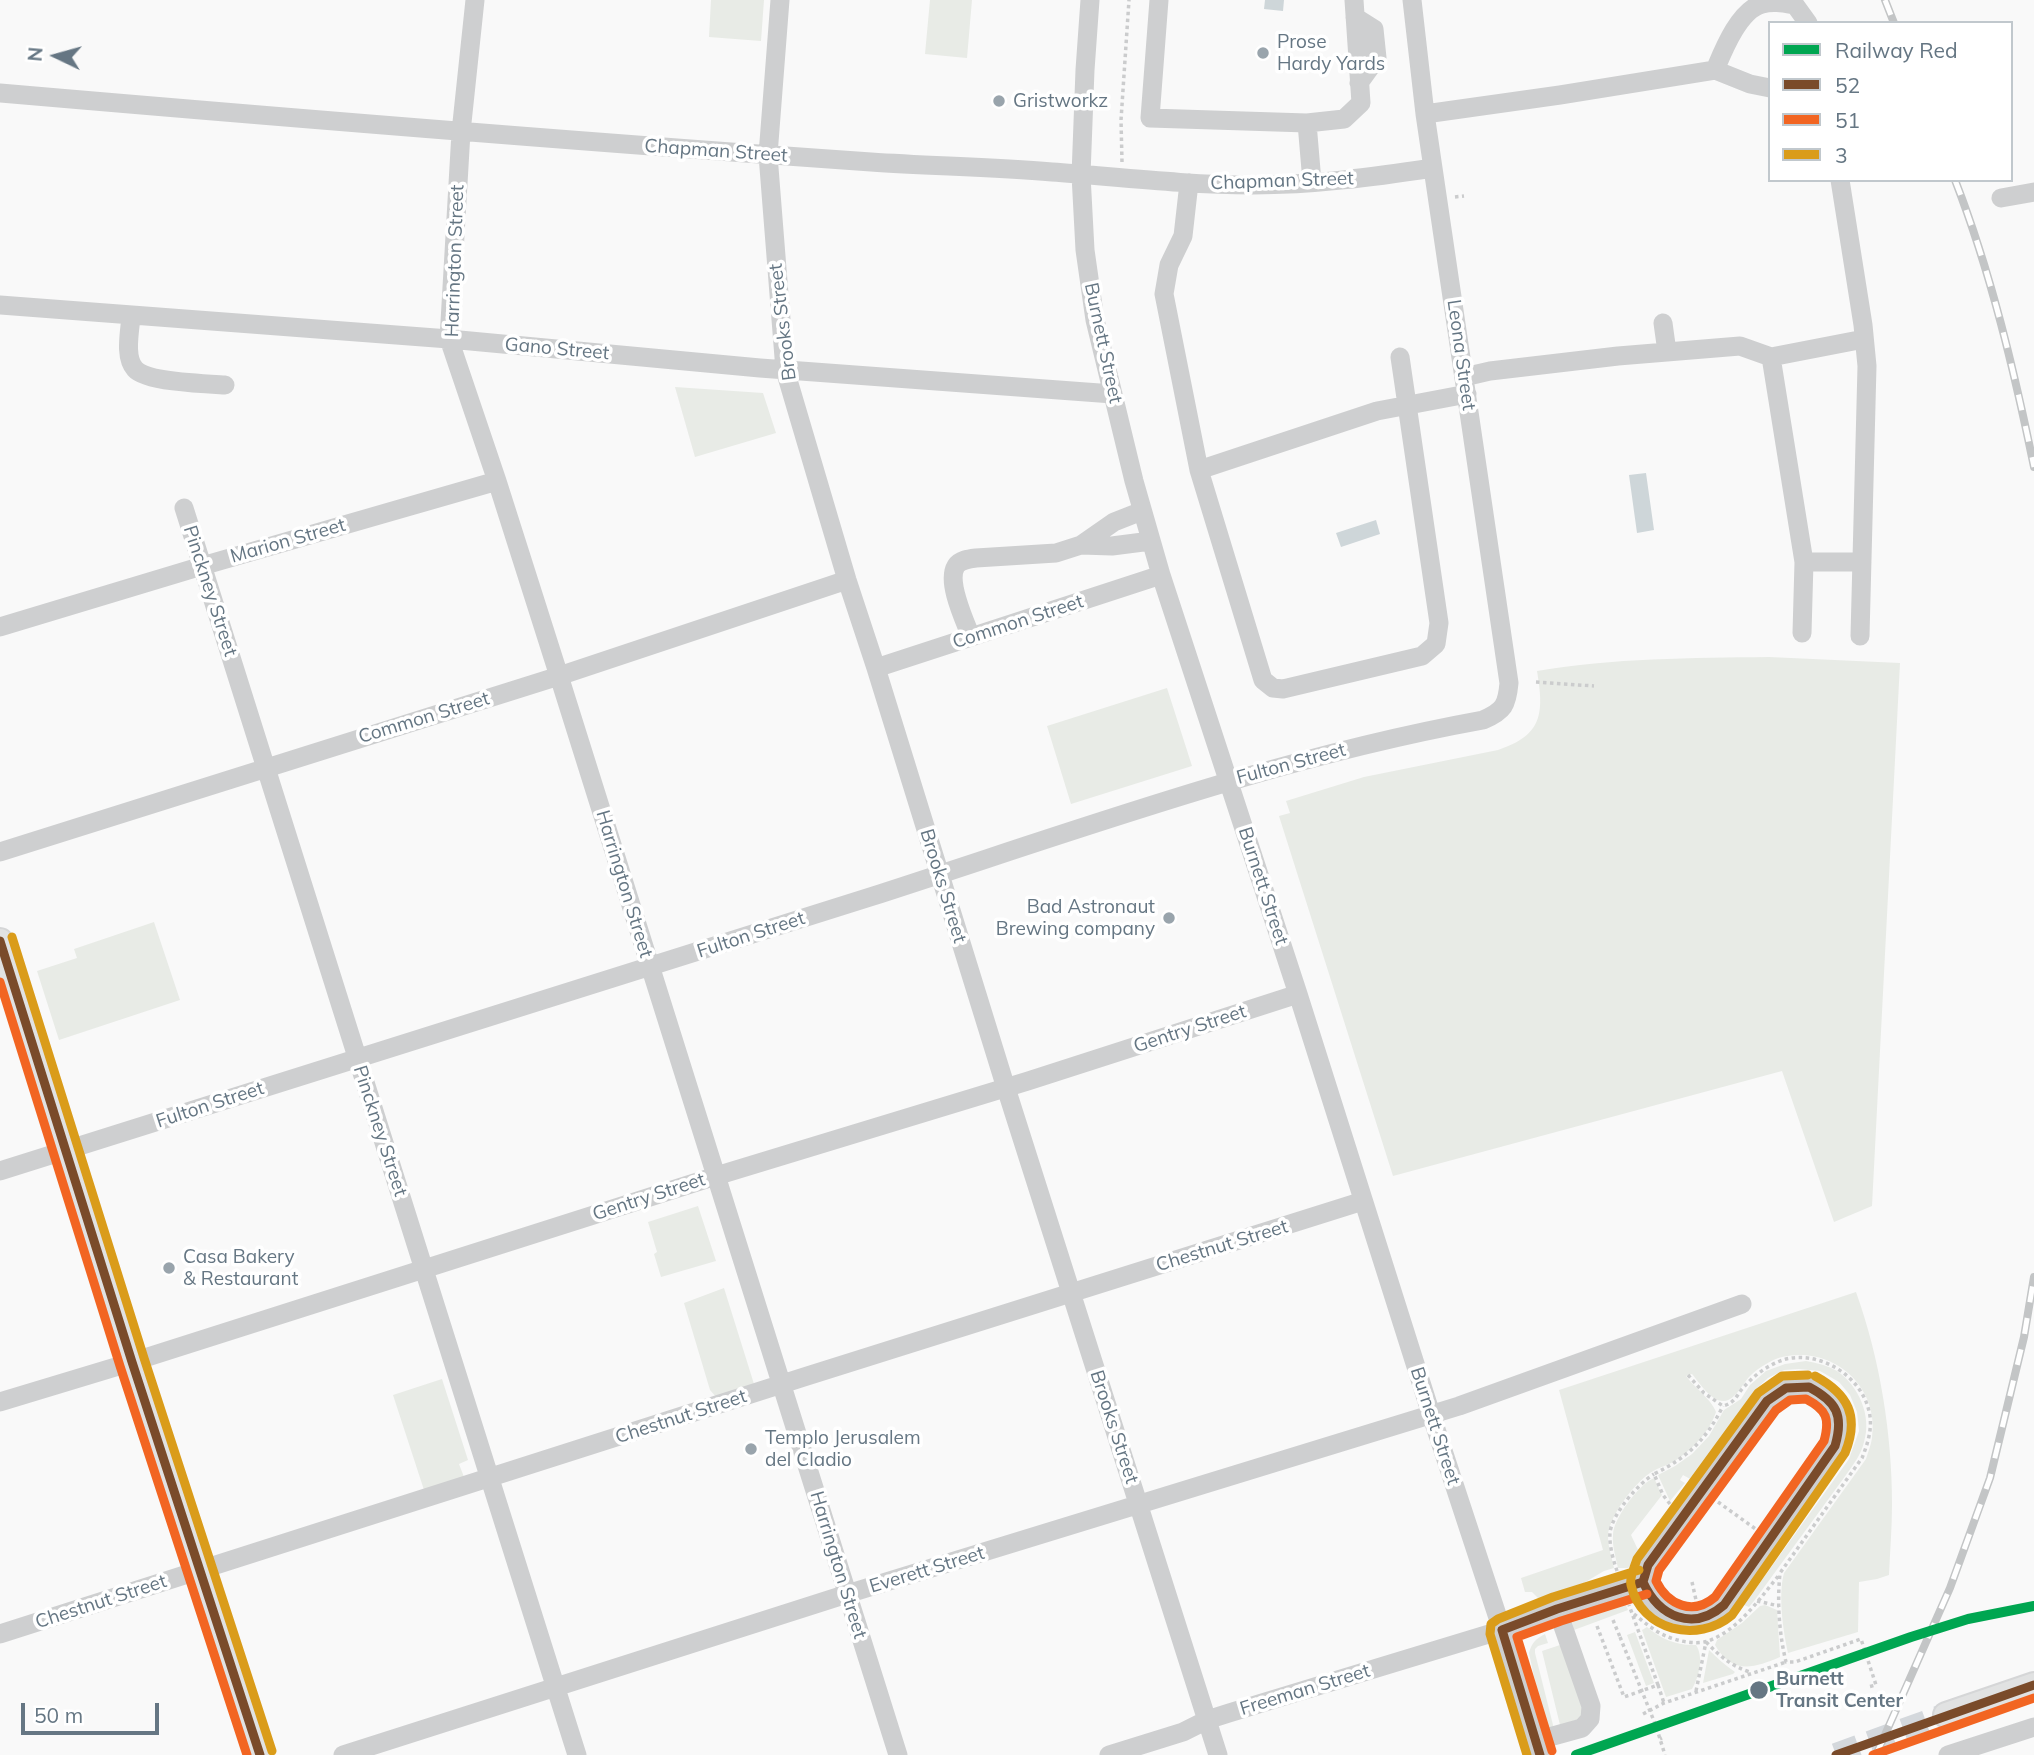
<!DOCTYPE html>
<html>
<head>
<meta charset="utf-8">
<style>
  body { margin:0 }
  #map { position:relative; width:2034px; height:1755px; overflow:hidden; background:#f9f9f9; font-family:Mulish,sans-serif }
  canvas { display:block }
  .legend { position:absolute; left:1768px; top:21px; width:245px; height:161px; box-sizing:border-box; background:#fff; border:2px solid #c1c8cd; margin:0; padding:9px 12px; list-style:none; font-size:21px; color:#657683 }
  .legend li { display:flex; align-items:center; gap:14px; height:35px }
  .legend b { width:35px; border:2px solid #c1c8cd }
  .north { position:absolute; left:21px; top:21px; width:70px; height:70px; -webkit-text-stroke:5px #fff; paint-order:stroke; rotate:275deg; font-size:19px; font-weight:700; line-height:28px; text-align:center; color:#657683 }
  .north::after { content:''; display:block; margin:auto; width:24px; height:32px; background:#657683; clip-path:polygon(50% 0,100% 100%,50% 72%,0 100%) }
  .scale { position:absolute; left:21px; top:1703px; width:138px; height:32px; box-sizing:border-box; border:4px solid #657683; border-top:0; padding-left:9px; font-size:21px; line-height:24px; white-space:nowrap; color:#657683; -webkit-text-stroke:5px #fff; paint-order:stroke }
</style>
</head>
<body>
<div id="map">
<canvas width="2034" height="1755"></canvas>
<ul class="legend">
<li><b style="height:9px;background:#00a651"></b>Railway Red</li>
<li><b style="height:9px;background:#7a4b2a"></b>52</li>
<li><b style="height:9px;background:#f26522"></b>51</li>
<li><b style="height:9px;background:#da9c1a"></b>3</li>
</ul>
<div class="north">N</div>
<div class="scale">50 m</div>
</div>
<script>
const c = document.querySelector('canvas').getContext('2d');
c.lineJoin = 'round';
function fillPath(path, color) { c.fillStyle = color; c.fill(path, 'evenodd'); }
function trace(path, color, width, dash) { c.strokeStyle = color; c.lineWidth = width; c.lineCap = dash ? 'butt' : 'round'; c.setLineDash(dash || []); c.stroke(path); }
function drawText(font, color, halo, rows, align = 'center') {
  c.font = font + ' Mulish,sans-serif'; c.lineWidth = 7; c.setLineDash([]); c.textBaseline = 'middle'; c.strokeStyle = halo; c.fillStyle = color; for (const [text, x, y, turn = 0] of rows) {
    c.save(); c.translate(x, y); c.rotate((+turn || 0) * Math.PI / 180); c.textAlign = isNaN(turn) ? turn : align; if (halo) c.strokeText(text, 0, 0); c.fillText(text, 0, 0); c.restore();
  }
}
const green = new Path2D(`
  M 711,0 L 764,0 L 761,41 L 709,37 Z
  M 930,0 L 972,0 L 967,58 L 925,54 Z
  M 675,387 L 763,393 L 776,433 L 695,457 Z
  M 1769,657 L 1900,663 L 1872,1206 L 1834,1222 L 1782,1071 L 1393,1176 L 1279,816 L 1290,813 L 1286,801 L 1364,777 L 1498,750 C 1543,735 1544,713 1537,671 C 1613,658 1692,658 1769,657 Z
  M 1167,688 L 1192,766 L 1071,804 L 1047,726 Z
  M 154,922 L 180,1000 L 59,1040 L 37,971 L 77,958 L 74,949 Z
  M 698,1206 L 716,1261 L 661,1277 L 654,1254 L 657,1252 L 648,1222 Z
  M 724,1288 L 754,1384 L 716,1397 L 710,1390 L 684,1303 Z
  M 1856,1292 C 1880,1359 1892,1434 1892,1505 C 1892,1528 1890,1551 1889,1575 L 1877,1579 L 1859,1582 L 1858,1632 L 1788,1653 C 1783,1630 1778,1595 1784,1573 L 1866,1459 C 1868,1452 1871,1445 1872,1438 C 1880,1386 1832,1345 1782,1357 C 1771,1360 1758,1368 1750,1376 C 1742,1384 1736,1400 1724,1401 C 1711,1402 1699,1382 1692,1374 L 1686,1376 C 1694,1387 1712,1400 1716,1412 C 1710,1430 1695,1447 1679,1458 C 1670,1465 1659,1467 1650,1473 C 1634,1484 1609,1516 1608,1536 C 1608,1547 1612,1558 1614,1568 L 1604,1571 L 1582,1584 L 1540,1600 L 1532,1592 L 1525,1592 L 1521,1578 L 1603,1550 L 1559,1390 Z
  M 1806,1361 C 1816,1363 1827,1365 1837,1371 C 1859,1386 1872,1416 1864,1442 C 1861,1455 1853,1465 1846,1475 L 1754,1601 L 1749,1607 L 1744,1605 L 1849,1459 L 1859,1431 L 1857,1412 L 1850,1395 L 1839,1382 L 1820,1371 L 1799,1369 L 1784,1370 L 1768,1378 L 1754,1391 L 1692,1480 L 1683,1475 L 1680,1480 L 1685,1483 L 1670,1501 L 1658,1475 L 1675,1466 L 1692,1454 L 1709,1436 L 1724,1410 L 1741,1399 L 1750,1385 L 1766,1371 L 1785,1364 Z
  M 442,1379 L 468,1460 L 459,1464 L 464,1477 L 424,1490 L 393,1395 Z
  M 1654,1478 L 1662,1495 L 1631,1535 L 1640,1554 L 1628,1568 L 1618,1568 C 1616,1558 1612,1546 1613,1535 C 1613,1519 1639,1484 1654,1478 Z
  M 1624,1600 L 1628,1610 L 1574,1630 L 1571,1618 L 1575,1615 Z
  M 1765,1605 L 1777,1610 L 1780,1657 C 1754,1668 1732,1675 1715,1645 L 1717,1640 L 1742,1623 L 1760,1606 Z
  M 1647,1627 C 1661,1639 1677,1646 1696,1645 C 1704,1657 1699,1677 1692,1689 L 1666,1697 L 1642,1630 Z
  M 1635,1632 L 1654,1683 L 1646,1686 L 1627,1635 Z
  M 1545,1634 L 1548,1643 L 1538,1646 L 1535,1649 L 1535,1653 L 1554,1729 L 1547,1727 L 1544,1724 L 1529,1653 C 1532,1642 1536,1639 1545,1634 Z
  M 1563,1644 L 1583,1706 L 1580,1719 L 1560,1725 L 1542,1651 Z
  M 1709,1650 C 1717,1658 1725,1665 1735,1672 L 1733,1674 L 1703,1683 Z`);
const water = new Path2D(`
  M 1265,0 L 1284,0 L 1283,11 L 1264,9 Z
  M 1646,473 L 1654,530 L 1637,533 L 1629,475 Z
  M 1376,520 L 1380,534 L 1341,547 L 1336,533 Z`);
const majorTunnel = new Path2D(`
  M 1836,1755 L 1946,1715`);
const path = new Path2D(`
  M 1122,162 L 1121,120 L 1129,0
  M 1455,197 L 1464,196
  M 1536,682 L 1594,686
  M 1688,1375 L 1704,1393 L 1723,1406 C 1734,1403 1736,1397 1742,1389 C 1754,1375 1769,1364 1786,1359 C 1821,1351 1861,1376 1869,1411 C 1873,1427 1868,1443 1862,1458 L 1780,1573 C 1777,1602 1779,1633 1786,1662 L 1795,1662 L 1861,1639 L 1876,1685 L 1868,1687
  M 1718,1502 L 1757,1530
  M 1670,1504 L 1663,1495 L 1654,1474 C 1688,1457 1706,1440 1723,1406
  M 1617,1571 C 1613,1559 1609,1545 1610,1532 C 1613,1513 1638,1484 1654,1474
  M 1692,1582 L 1696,1600
  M 1757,1601 L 1779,1606
  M 1634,1614 C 1644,1622 1654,1631 1666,1636 C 1677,1641 1696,1645 1708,1641 C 1739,1630 1760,1598 1780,1574
  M 1613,1620 L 1620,1637
  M 1597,1626 L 1624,1697 L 1658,1685 L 1629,1605
  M 1706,1642 C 1720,1656 1731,1666 1750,1672
  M 1658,1685 L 1664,1703
  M 1696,1691 L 1706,1642
  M 1643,1714 L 1664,1703 L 1786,1662
  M 1660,1739 L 1662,1738`);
const minor = new Path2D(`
  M 475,0 L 461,132 L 449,339 L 497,481 L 559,676 L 898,1755
  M 780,0 L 768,155 L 785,370 L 847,580 L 876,668 L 1006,1088 L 1218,1755
  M 1090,0 L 1085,70 L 1081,175 L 1085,250 L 1095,320 L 1134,481 L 1161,575 L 1298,994 L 1431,1414 L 1502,1630 L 1540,1755
  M 1159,0 L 1150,118 L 1307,123 L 1344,119 L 1361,103 L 1354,0
  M 1355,17 L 1374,29 L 1377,58 L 1359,83
  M 1715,70 C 1723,51 1739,10 1762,4 C 1773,1 1783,3 1795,5 L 1808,23
  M 0,93 C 290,118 581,142 871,162 C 931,166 992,167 1052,172 C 1119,177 1186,185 1253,185 C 1314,185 1373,177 1433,168
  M 1425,114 L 1560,95 L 1715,70 L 1750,84 L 1770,88
  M 1307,123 L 1312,182
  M 1840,180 L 1863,325 L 1867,366 L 1860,636
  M 1189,183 L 1183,236 L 1169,265 L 1164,294 L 1199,470 L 1263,680 L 1273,688 L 1283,689 L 1422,656 L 1436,644 L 1439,623 L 1400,357
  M 2001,198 L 2034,192
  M 0,305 L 449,339 L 760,368 L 1113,394
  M 131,316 C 130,331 124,357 135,369 C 146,382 207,384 225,385
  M 1663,323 L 1667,352
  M 1771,357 L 1864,339
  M 1464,377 L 1490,371 L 1618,356 L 1740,346 L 1771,357 L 1804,562 L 1802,633
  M 1199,470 L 1377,411 L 1467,394
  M 184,508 L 577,1755
  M 1081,545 L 1112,546 L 1151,541
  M 1804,562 L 1862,562
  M 0,627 L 202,566 L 497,481
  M 971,637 C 965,621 946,582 956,566 C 960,560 968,559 976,558 L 1056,553 L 1081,545 L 1114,522 L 1142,511
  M 876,668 L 1161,575
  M 0,852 L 559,676 L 847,580
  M 0,1171 C 290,1080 580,989 870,897 C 1072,832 1273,758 1483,720 C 1504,711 1507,705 1509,683 L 1425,114 L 1412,0
  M 1809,1387 C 1838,1401 1845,1415 1835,1446 L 1724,1605 C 1720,1608 1716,1613 1711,1615 C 1695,1622 1670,1618 1658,1606 C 1651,1600 1647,1591 1643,1582 L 1648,1565 L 1767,1401 L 1786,1388 Z
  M 0,1402 L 132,1362 L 716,1176 L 1028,1081 L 1298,994
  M 0,1634 L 804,1377 L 1363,1201
  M 1535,1741 L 1582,1728 L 1590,1719 L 1591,1706 L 1557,1609
  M 343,1755 L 847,1594 L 1459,1406 L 1742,1304
  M 1109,1755 L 1183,1732 L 1207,1720 L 1229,1713 L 1502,1630 L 1557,1609 L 1643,1582
  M 1948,1755 L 2034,1727`);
const major = new Path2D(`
  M 0,941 L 132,1362 L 260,1755
  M 1946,1715 L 2034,1685`);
const rail = new Path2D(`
  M 1885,0 L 1894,23
  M 1955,180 C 1991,273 2014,370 2034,467
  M 1876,1755 L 1950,1588 L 1990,1478 L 2024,1337 L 2034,1277`);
const pathBridge = new Path2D(`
  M 1620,1637 L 1656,1726 L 1665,1755`);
const bus1 = new Path2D(`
  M 0,941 L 132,1362 L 260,1755
  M 1809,1387 C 1837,1402 1844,1415 1835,1446 L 1724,1605 C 1693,1632 1659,1617 1643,1582 L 1648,1565 L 1767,1401 L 1786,1388 Z
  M 1540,1755 L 1502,1630 L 1557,1609 L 1643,1582
  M 1836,1755 L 2034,1685`);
const bus2 = new Path2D(`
  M 0,982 L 120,1366 L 247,1755
  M 1806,1399 C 1827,1410 1830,1419 1824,1441 L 1715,1597 C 1693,1616 1668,1605 1656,1581 L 1659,1570 L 1776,1410 L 1790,1400 Z
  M 1552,1751 L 1517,1637 L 1561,1621 L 1647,1594
  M 1873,1755 L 2034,1698`);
const bus3 = new Path2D(`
  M 12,937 L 144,1358 L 272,1751
  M 1808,1375 L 1782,1376 L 1758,1393 L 1637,1559 C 1635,1566 1629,1577 1631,1585 C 1641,1631 1698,1644 1732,1615 L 1845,1453 C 1860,1416 1848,1394 1815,1376
  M 1527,1755 L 1490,1634 L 1491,1624 L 1498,1619 L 1553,1597 L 1639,1570`);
const rail1 = new Path2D(`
  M 1576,1755 L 1911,1637 L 1968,1619 L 2034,1606`);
const markers = [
  [1263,53,7,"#99a4ac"],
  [999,101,7,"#99a4ac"],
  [1169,918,7,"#99a4ac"],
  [169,1268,7,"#99a4ac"],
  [751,1449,7,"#99a4ac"],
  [1759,1690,10,"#657683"]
];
const poiNames = [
  ["Prose",1277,42],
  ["Hardy Yards",1277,64],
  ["Gristworkz",1013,101],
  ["Bad Astronaut",1155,907,"right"],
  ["Brewing company",1155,929,"right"],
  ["Casa Bakery",183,1257],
  ["& Restaurant",183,1279],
  ["Templo Jerusalem",765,1438],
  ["del Cladio",765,1460]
];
const streetNames = [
  ["Chapman Street",716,151,4],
  ["Chapman Street",1282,181,-2],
  ["Harrington Street",455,261,-88],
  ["Brooks Street",783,322,-97],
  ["Burnett Street",1103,343,78],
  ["Gano Street",557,349,5],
  ["Leona Street",1461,355,82],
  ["Marion Street",288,541,-16],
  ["Pinckney Street",210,591,72],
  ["Common Street",1018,622,-18],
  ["Common Street",424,718,-17],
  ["Fulton Street",1291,764,-15],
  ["Harrington Street",624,884,73],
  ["Brooks Street",943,886,73],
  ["Burnett Street",1263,886,72],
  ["Fulton Street",751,935,-18],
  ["Gentry Street",1190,1029,-18],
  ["Fulton Street",210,1105,-18],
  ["Pinckney Street",380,1131,72],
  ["Gentry Street",649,1197,-18],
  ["Chestnut Street",1222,1246,-17],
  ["Chestnut Street",681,1417,-18],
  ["Burnett Street",1435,1426,72],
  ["Brooks Street",1114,1427,72],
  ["Harrington Street",838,1565,73],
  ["Everett Street",927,1570,-17],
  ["Chestnut Street",101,1602,-18],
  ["Freeman Street",1305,1690,-17]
];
const stopNames = [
  ["Burnett",1776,1679],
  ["Transit Center",1776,1701]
];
fillPath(green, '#e8ebe6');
fillPath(water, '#ced6d9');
trace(majorTunnel, '#d4d8dc', 24, [24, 12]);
trace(major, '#d5d6d7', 28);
trace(path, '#cbcccd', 3.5, [3.5, 3.5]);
trace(minor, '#cecfd0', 19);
trace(major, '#e1e2e2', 24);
trace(rail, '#c3c5c6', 8);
trace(rail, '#fff', 5, [16]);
trace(pathBridge, '#cbcccd', 3.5, [3.5, 3.5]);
trace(bus1, '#7a4b2a', 9);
trace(bus2, '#f26522', 9);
trace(bus3, '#da9c1a', 9);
trace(rail1, '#00a651', 10);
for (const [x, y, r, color] of markers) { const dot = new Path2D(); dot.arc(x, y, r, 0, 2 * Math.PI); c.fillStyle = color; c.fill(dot); trace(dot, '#fff', 2.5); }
drawText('19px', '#657683', '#fff', poiNames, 'left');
drawText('19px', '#657683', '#fff', streetNames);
drawText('bold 19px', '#657683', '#fff', stopNames, 'left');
</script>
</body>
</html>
